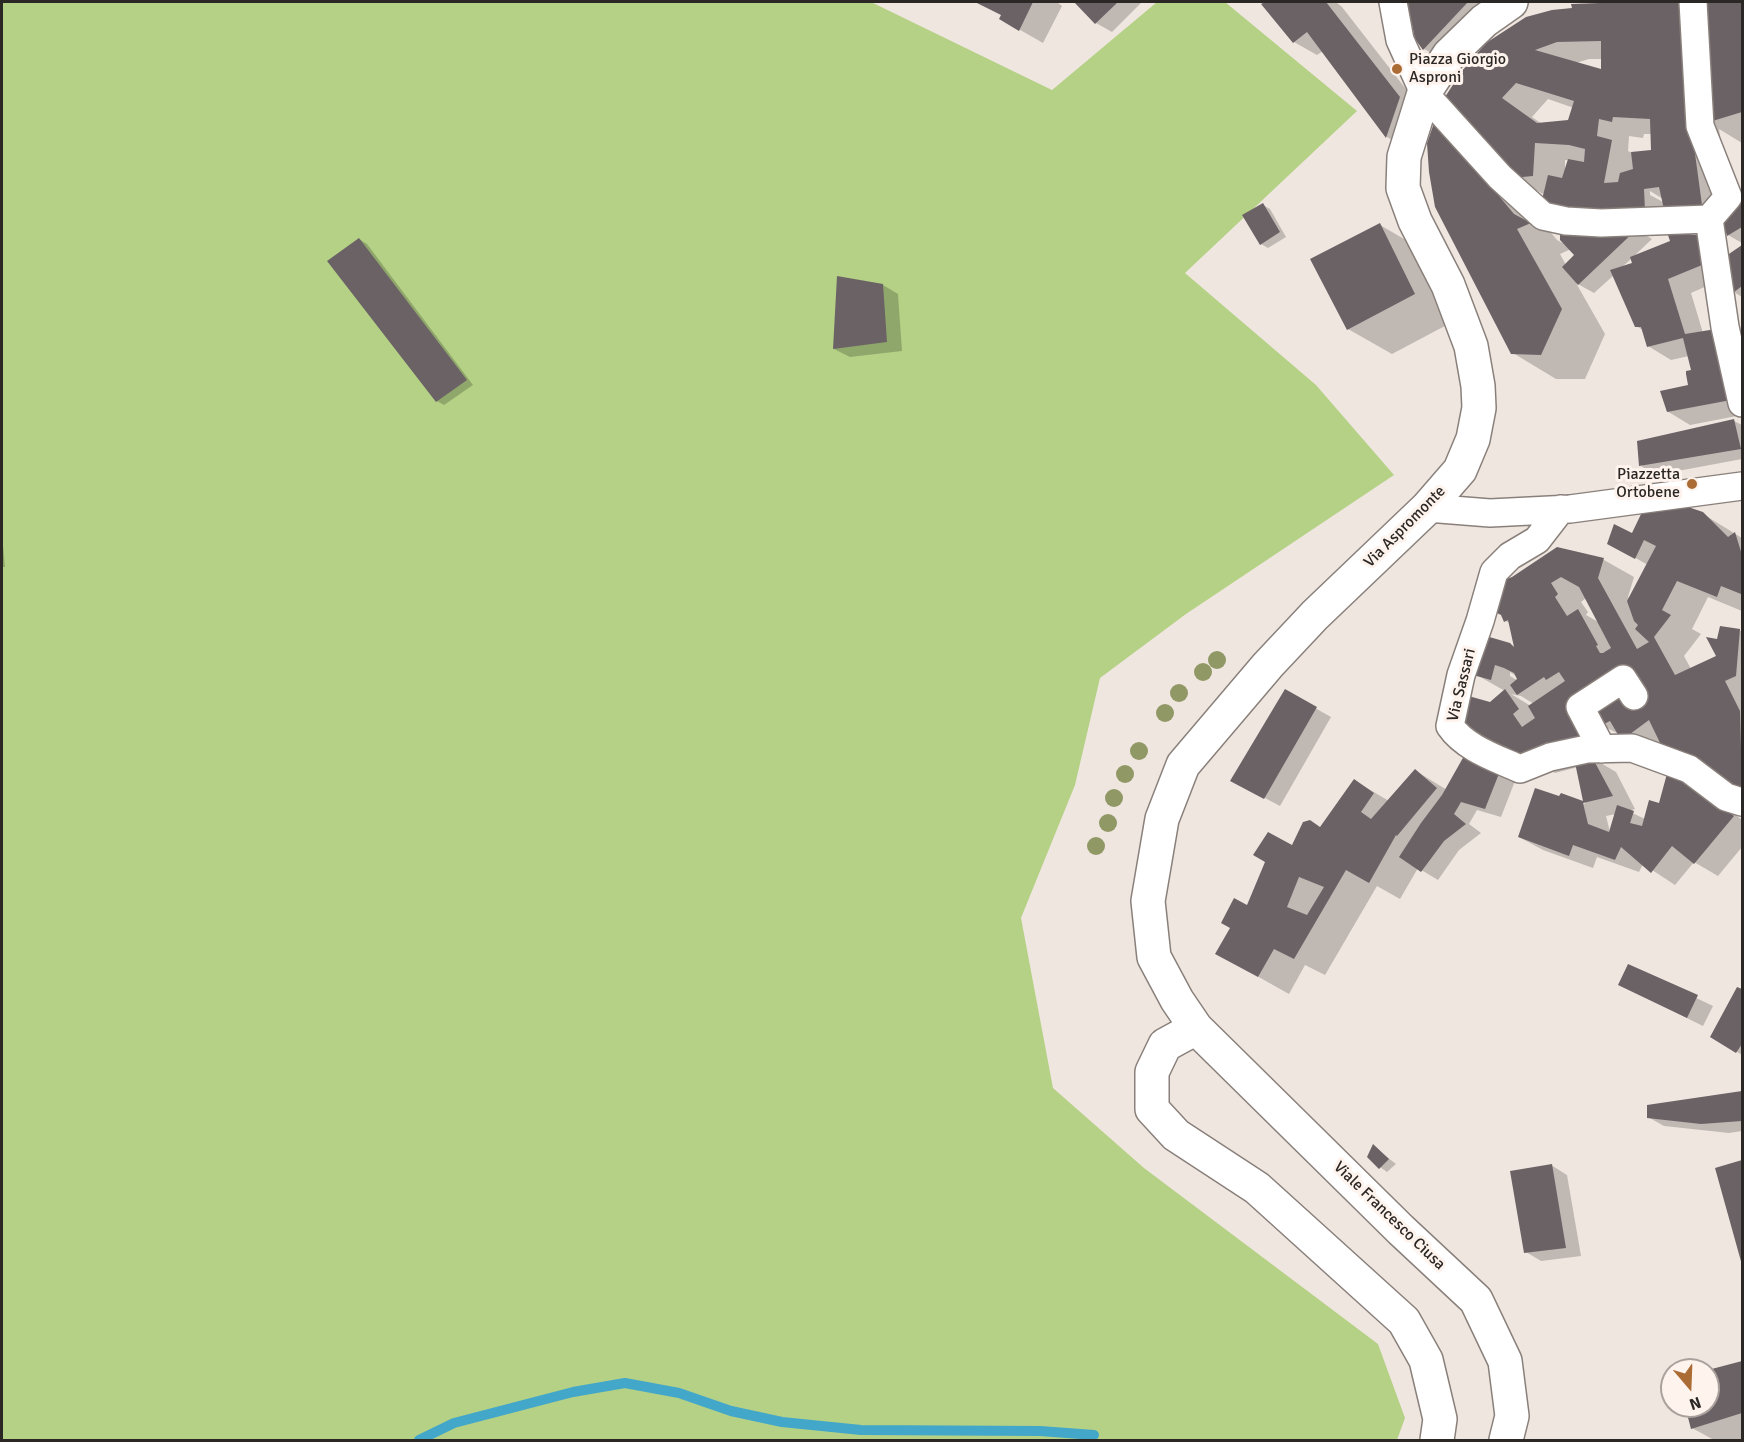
<!DOCTYPE html>
<html>
<head>
<meta charset="utf-8">
<style>
  body { margin:0 }
  #map { position:relative; width:1744px; height:1442px; overflow:hidden; background:#f0e6e0; font-family:Signika,sans-serif }
  canvas { display:block }
  .frame { position:absolute; inset:0; border:3px solid #2b2725; pointer-events:none }
  .north { position:absolute; left:1660px; top:1358px; width:60px; height:60px; box-sizing:border-box; background:#fef3ed; border:2px solid #aaa19d; border-radius:50%; rotate:161deg; font-size:16px; font-weight:700; line-height:24px; text-align:center; color:#2b2725 }
  .north::after { content:''; display:block; margin:auto; width:21px; height:27px; background:#ab6b34; clip-path:polygon(50% 0,100% 100%,50% 72%,0 100%) }
</style>
</head>
<body>
<div id="map">
<canvas width="1744" height="1442"></canvas>
<div class="frame"></div>
<div class="north">N</div>
</div>
<script>
const c = document.querySelector('canvas').getContext('2d');
c.lineJoin = 'round';
function fillPath(path, color) { c.fillStyle = color; c.fill(path, 'evenodd'); }
function trace(path, color, width, dash) { c.strokeStyle = color; c.lineWidth = width; c.lineCap = dash ? 'butt' : 'round'; c.setLineDash(dash || []); c.stroke(path); }
function drawText(font, color, halo, rows, align = 'center') {
  c.font = font + ' Signika,sans-serif'; c.lineWidth = 6; c.setLineDash([]); c.textBaseline = 'middle'; c.strokeStyle = halo; c.fillStyle = color; for (const [text, x, y, turn = 0] of rows) {
    c.save(); c.translate(x, y); c.rotate((+turn || 0) * Math.PI / 180); c.textAlign = isNaN(turn) ? turn : align; if (halo) c.strokeText(text, 0, 0); c.fillText(text, 0, 0); c.restore();
  }
}
const green = new Path2D(`
  M 2,2 L 871,2 L 1052,90 L 1157,2 L 1225,2 L 1357,111 L 1185,273 L 1316,385 L 1394,475 L 1186,614 L 1100,678 L 1075,785 L 1021,918 L 1053,1088 L 1144,1168 L 1378,1344 L 1405,1418 L 1397,1440 L 2,1440 Z`);
const shadow = new Path2D(`
  M 975,2 L 1057,2 L 1062,6 L 1043,43 L 1001,19 L 1003,15 Z
  M 1076,2 L 1142,2 L 1112,32 L 1096,23 Z
  M 1268,2 L 1336,2 L 1342,7 L 1423,111 L 1410,150 L 1387,137 L 1323,51 L 1317,55 L 1294,42 L 1264,4 Z
  M 1408,2 L 1533,2 L 1508,10 L 1455,66 L 1424,49 L 1416,38 Z
  M 1658,2 L 1742,2 L 1742,143 L 1719,129 L 1730,206 L 1742,196 L 1742,243 L 1728,235 L 1725,224 L 1697,230 L 1633,228 L 1652,239 L 1632,258 L 1698,236 L 1725,278 L 1691,293 L 1703,333 L 1742,415 L 1690,425 L 1667,411 L 1662,392 L 1690,386 L 1693,371 L 1689,356 L 1671,360 L 1648,346 L 1643,330 L 1636,326 L 1614,275 L 1594,293 L 1576,283 L 1605,334 L 1585,379 L 1556,379 L 1513,353 L 1484,152 L 1557,240 L 1566,245 L 1631,231 L 1545,195 L 1513,177 L 1444,100 L 1573,9 L 1573,6 ZM 1589,59 L 1603,59 L 1603,71 L 1576,63 ZM 1548,99 L 1574,108 L 1570,122 L 1542,124 L 1532,117 ZM 1644,134 L 1652,134 L 1652,151 L 1632,153 L 1628,151 L 1629,136 L 1643,138 ZM 1565,160 L 1570,160 L 1565,172 ZM 1650,191 L 1663,199 L 1663,202 L 1650,195 ZM 1571,249 L 1576,255 L 1566,265 L 1560,254 ZM 1632,258 L 1634,264 L 1621,268 Z
  M 1263,205 L 1270,209 L 1286,237 L 1268,248 L 1261,244 Z
  M 1380,225 L 1423,250 L 1458,319 L 1392,354 L 1348,329 Z
  M 359,239 L 367,244 L 473,385 L 444,405 L 437,401 Z
  M 1742,247 L 1742,297 L 1734,292 L 1727,257 Z
  M 883,285 L 898,294 L 902,351 L 850,357 L 834,349 Z
  M 1734,421 L 1742,425 L 1742,459 L 1656,475 L 1641,466 Z
  M 1703,514 L 1742,538 L 1742,611 L 1708,597 L 1692,629 L 1701,634 L 1684,656 L 1691,669 L 1719,657 L 1718,641 L 1739,630 L 1742,632 L 1742,796 L 1605,727 L 1599,762 L 1616,772 L 1635,809 L 1628,811 L 1645,819 L 1661,804 L 1708,792 L 1742,820 L 1742,847 L 1718,876 L 1694,862 L 1675,885 L 1643,864 L 1639,872 L 1597,857 L 1593,868 L 1543,850 L 1519,837 L 1561,795 L 1585,804 L 1578,767 L 1555,773 L 1552,771 L 1536,777 L 1505,759 L 1490,704 L 1505,691 L 1475,674 L 1516,649 L 1511,624 L 1506,621 L 1513,578 L 1557,549 L 1604,560 L 1634,577 L 1628,597 L 1630,600 L 1648,565 L 1609,543 ZM 1586,598 L 1600,623 L 1586,615 L 1588,612 L 1581,602 ZM 1510,672 L 1518,677 L 1520,682 L 1510,676 ZM 1511,694 L 1521,696 L 1534,704 L 1531,706 ZM 1616,814 L 1610,832 L 1606,816 Z
  M 2,544 L 3,545 L 5,567 L 2,567 Z
  M 1285,691 L 1331,717 L 1280,806 L 1248,789 Z
  M 1465,758 L 1515,781 L 1501,817 L 1477,810 L 1469,824 L 1481,833 L 1459,850 L 1438,880 L 1418,868 L 1400,899 L 1377,886 L 1325,975 L 1305,965 L 1289,994 L 1248,971 L 1247,907 L 1267,862 L 1321,829 L 1355,781 L 1389,801 L 1416,771 L 1447,790 Z
  M 1629,966 L 1713,1006 L 1703,1026 L 1620,985 Z
  M 1738,989 L 1742,991 L 1742,1055 L 1712,1036 Z
  M 1742,1092 L 1742,1131 L 1729,1133 L 1664,1126 L 1648,1117 L 1649,1106 Z
  M 1374,1147 L 1396,1164 L 1387,1172 L 1380,1167 Z
  M 1742,1162 L 1742,1262 L 1717,1169 Z
  M 1551,1165 L 1567,1175 L 1581,1256 L 1541,1261 L 1526,1252 Z
  M 1742,1363 L 1742,1440 L 1714,1440 L 1692,1428 L 1687,1406 L 1708,1406 L 1708,1372 Z`);
const stream = new Path2D(`
  M 419,1440 L 454,1423 L 573,1392 L 625,1383 L 679,1393 L 731,1411 L 782,1422 L 861,1430 L 1040,1431 L 1094,1435`);
const building = new Path2D(`
  M 975,2 L 1033,2 L 1019,31 L 999,19 L 1001,15 Z
  M 1074,2 L 1118,2 L 1095,24 Z
  M 1265,2 L 1326,2 L 1400,97 L 1386,138 L 1307,32 L 1293,43 L 1261,4 Z
  M 1407,2 L 1468,2 L 1423,50 L 1415,39 Z
  M 1628,2 L 1683,2 L 1688,102 L 1702,205 L 1665,214 L 1659,187 L 1644,189 L 1645,210 L 1580,212 L 1541,204 L 1548,175 L 1562,178 L 1568,159 L 1584,162 L 1585,149 L 1569,145 L 1535,143 L 1533,176 L 1512,178 L 1443,100 L 1462,71 L 1486,43 L 1526,17 L 1552,10 L 1572,8 L 1571,4 ZM 1601,41 L 1601,69 L 1535,50 L 1557,42 ZM 1516,83 L 1574,101 L 1568,120 L 1537,123 L 1502,98 ZM 1613,117 L 1650,119 L 1651,150 L 1631,152 L 1633,169 L 1620,173 L 1618,182 L 1604,183 L 1612,140 L 1597,136 L 1599,119 L 1612,122 Z
  M 1700,2 L 1742,2 L 1742,112 L 1706,123 Z
  M 1434,123 L 1440,125 L 1514,214 L 1531,223 L 1517,229 L 1562,309 L 1541,355 L 1511,354 L 1435,207 L 1429,172 L 1427,143 Z
  M 1742,194 L 1742,227 L 1727,236 L 1720,213 Z
  M 1263,203 L 1280,232 L 1260,245 L 1242,215 Z
  M 1380,223 L 1415,294 L 1347,330 L 1310,259 Z
  M 1637,229 L 1578,285 L 1562,267 L 1574,255 L 1560,240 L 1560,234 Z
  M 1667,232 L 1698,235 L 1702,265 L 1668,279 L 1685,334 L 1716,329 L 1731,400 L 1667,412 L 1660,391 L 1688,385 L 1686,374 L 1686,371 L 1691,370 L 1683,338 L 1647,347 L 1641,327 L 1635,327 L 1610,270 L 1632,263 L 1630,257 L 1670,241 Z
  M 359,238 L 467,380 L 436,402 L 327,261 Z
  M 1742,245 L 1742,286 L 1733,293 L 1726,256 Z
  M 837,276 L 883,284 L 887,342 L 833,349 Z
  M 1734,419 L 1741,449 L 1639,466 L 1637,441 Z
  M 1673,502 L 1703,512 L 1728,537 L 1735,532 L 1742,555 L 1741,594 L 1721,586 L 1717,597 L 1677,581 L 1662,610 L 1671,615 L 1654,637 L 1675,675 L 1716,656 L 1706,637 L 1717,639 L 1720,626 L 1740,629 L 1736,676 L 1725,681 L 1740,711 L 1742,785 L 1732,792 L 1663,749 L 1649,720 L 1626,737 L 1620,738 L 1610,721 L 1600,726 L 1591,708 L 1625,673 L 1573,705 L 1590,736 L 1509,760 L 1455,719 L 1465,695 L 1490,702 L 1505,689 L 1519,709 L 1513,714 L 1522,727 L 1535,718 L 1528,706 L 1565,681 L 1559,672 L 1546,680 L 1544,677 L 1517,695 L 1510,685 L 1517,679 L 1514,673 L 1504,668 L 1495,665 L 1491,680 L 1473,675 L 1486,636 L 1510,643 L 1514,647 L 1508,620 L 1504,622 L 1501,615 L 1493,611 L 1499,582 L 1512,577 L 1557,547 L 1604,558 L 1598,578 L 1637,649 L 1649,642 L 1635,629 L 1638,625 L 1634,621 L 1627,601 L 1656,546 L 1644,540 L 1635,559 L 1607,544 L 1614,524 L 1632,533 L 1642,512 ZM 1561,577 L 1579,587 L 1611,648 L 1603,653 L 1600,653 L 1596,646 L 1598,645 L 1578,609 L 1567,616 L 1555,597 L 1558,594 L 1551,583 Z
  M 1285,689 L 1317,707 L 1264,799 L 1230,781 Z
  M 1464,756 L 1500,771 L 1485,809 L 1461,802 L 1454,814 L 1466,824 L 1444,841 L 1421,872 L 1399,857 L 1421,823 L 1442,795 Z
  M 1592,757 L 1613,796 L 1583,803 L 1588,824 L 1609,832 L 1617,805 L 1634,811 L 1630,823 L 1642,826 L 1649,800 L 1659,803 L 1668,770 L 1686,778 L 1734,816 L 1694,864 L 1672,846 L 1651,873 L 1621,847 L 1615,860 L 1573,845 L 1569,856 L 1518,837 L 1535,788 L 1559,796 L 1561,793 L 1583,801 L 1574,758 Z
  M 1415,769 L 1437,788 L 1397,836 L 1396,835 L 1369,883 L 1346,870 L 1294,959 L 1274,949 L 1258,977 L 1215,954 L 1230,928 L 1221,923 L 1234,898 L 1247,905 L 1265,862 L 1253,855 L 1268,832 L 1292,845 L 1303,822 L 1310,820 L 1320,827 L 1354,779 L 1374,793 L 1361,812 L 1371,819 ZM 1299,877 L 1324,887 L 1307,915 L 1287,907 Z
  M 1628,964 L 1698,995 L 1687,1018 L 1618,985 Z
  M 1737,987 L 1742,989 L 1742,1044 L 1736,1053 L 1710,1037 Z
  M 1742,1091 L 1742,1121 L 1701,1124 L 1647,1118 L 1647,1105 Z
  M 1373,1144 L 1389,1159 L 1379,1169 L 1367,1157 Z
  M 1742,1160 L 1742,1265 L 1715,1168 Z
  M 1552,1164 L 1566,1248 L 1524,1253 L 1510,1171 Z
  M 1742,1361 L 1742,1413 L 1691,1429 L 1685,1406 L 1708,1406 L 1708,1370 Z`);
const street = new Path2D(`
  M 1393,2 L 1400,40 L 1424,93 L 1500,177 L 1543,216 L 1566,221 L 1601,223 L 1709,219
  M 1693,2 L 1700,126 L 1728,197 L 1709,219 L 1725,327 L 1742,403
  M 1427,508 L 1490,513 L 1570,509 L 1742,486
  M 1561,509 L 1537,540 L 1510,556 L 1494,572 L 1480,621 L 1461,675 L 1450,726 C 1465,748 1496,758 1520,769 L 1550,757 L 1587,749 L 1632,748 L 1689,769 L 1726,797 L 1742,802
  M 1602,749 L 1580,707 L 1623,679 L 1634,696`);
const secondary = new Path2D(`
  M 1196,1028 L 1165,1045 L 1152,1072 L 1152,1109 L 1176,1135 L 1257,1188 L 1404,1321 L 1426,1360 L 1440,1419 L 1437,1440
  M 1506,1440 L 1512,1416 L 1505,1361 L 1476,1300 L 1401,1230 L 1196,1028 L 1177,1000 L 1154,957 L 1148,901 L 1162,819 L 1183,765 L 1268,665 L 1315,615 L 1427,508 L 1460,470 L 1473,439 L 1479,408 L 1478,386 L 1471,346 L 1448,285 L 1415,221 L 1403,188 L 1404,157 L 1424,93 L 1449,55 L 1484,21 L 1511,2`);
const trees = [
  [1217,660],
  [1203,672],
  [1179,693],
  [1165,713],
  [1139,751],
  [1125,774],
  [1114,798],
  [1108,823],
  [1096,846]
];
const markers = [
  [1397,69,6,"#ab6b34"],
  [1692,484,6,"#ab6b34"]
];
const poiNames = [
  ["Piazza Giorgio",1409,60],
  ["Asproni",1409,78],
  ["Piazzetta",1680,475,"right"],
  ["Ortobene",1680,493,"right"]
];
const streetNames = [
  ["Via Aspromonte",1405,527,-45],
  ["Via Sassari",1462,685,-76],
  ["Viale Francesco Ciusa",1389,1216,44]
];
fillPath(green, '#b5d186');
fillPath(shadow, '#0003');
trace(stream, '#43a7ca', 10);
fillPath(building, '#6b6266');
trace(street, '#8a807b', 30);
trace(secondary, '#8a807b', 36);
trace(street, '#fff', 27);
trace(secondary, '#fff', 33);
c.fillStyle = '#909865';
for (const [x, y] of trees) { c.beginPath(); c.arc(x, y, 9, 0, 2 * Math.PI); c.fill(); }
for (const [x, y, r, color] of markers) { const dot = new Path2D(); dot.arc(x, y, r, 0, 2 * Math.PI); c.fillStyle = color; c.fill(dot); trace(dot, '#fef3ed', 2); }
drawText('16px', '#2b2725', '#fef3ed', poiNames, 'left');
drawText('16px', '#2b2725', '#fef3ed', streetNames);
</script>
</body>
</html>
